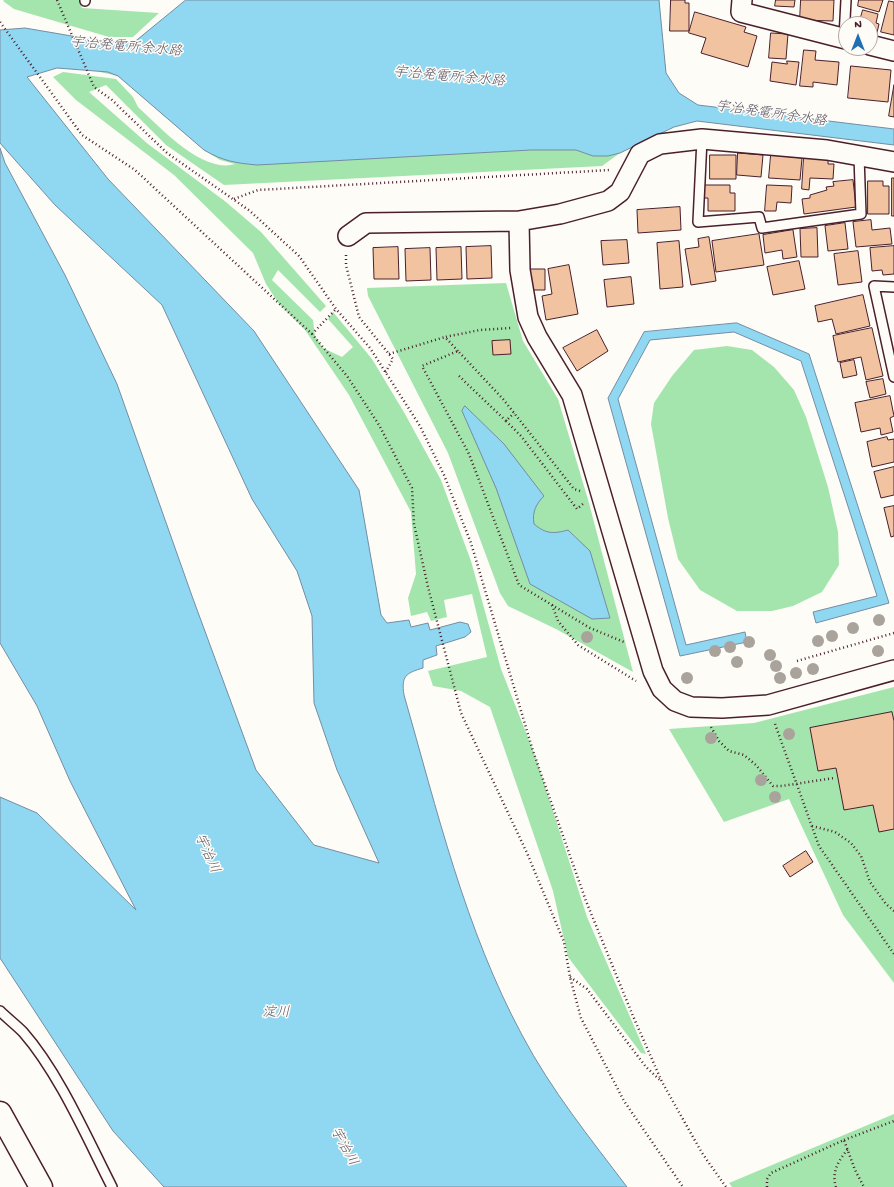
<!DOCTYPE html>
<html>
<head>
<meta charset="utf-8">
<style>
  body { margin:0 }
  #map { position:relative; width:894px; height:1187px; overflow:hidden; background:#fdfcf7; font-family:"Gochi Hand",sans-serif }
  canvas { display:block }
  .north { position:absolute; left:838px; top:16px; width:40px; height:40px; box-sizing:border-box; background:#fdfcf7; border:1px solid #b5a4a5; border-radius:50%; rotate:0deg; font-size:11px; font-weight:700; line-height:16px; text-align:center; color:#4a1f2b }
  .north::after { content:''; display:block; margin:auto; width:14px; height:18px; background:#1f6fb2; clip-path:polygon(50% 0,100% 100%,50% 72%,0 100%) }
</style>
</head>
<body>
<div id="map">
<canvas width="894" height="1187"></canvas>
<div class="north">N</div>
</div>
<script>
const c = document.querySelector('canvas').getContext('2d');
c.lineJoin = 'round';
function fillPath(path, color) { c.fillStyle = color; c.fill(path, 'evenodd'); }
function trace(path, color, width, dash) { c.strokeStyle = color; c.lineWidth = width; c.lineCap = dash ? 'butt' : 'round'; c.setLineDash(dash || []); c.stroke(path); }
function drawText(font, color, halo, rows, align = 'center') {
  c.font = font + ' "Gochi Hand","Klee One",sans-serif'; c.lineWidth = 3; c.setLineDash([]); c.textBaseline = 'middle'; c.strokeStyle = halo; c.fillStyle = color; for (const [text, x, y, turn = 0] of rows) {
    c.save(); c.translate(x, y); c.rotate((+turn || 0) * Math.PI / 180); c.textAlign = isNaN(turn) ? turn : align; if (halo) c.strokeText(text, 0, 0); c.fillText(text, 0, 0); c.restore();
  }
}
const green = new Path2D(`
  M 4,0 L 79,0 L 82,8 L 159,13 L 133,37 L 109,37 L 14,9 L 3,1 Z
  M 186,0 L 659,0 L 666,73 L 674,86 L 674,127 L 620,153 L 602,166 L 224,185 L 166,145 L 106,85 L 89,92 L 148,144 L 226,202 L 261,232 L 326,306 L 320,312 L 278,270 L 272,280 L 313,320 L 315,336 L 323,348 L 342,357 L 353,347 L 328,319 L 333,312 L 372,359 L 405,414 L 441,480 L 471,561 L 501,669 L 536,758 L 587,917 L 646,1054 L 641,1053 L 568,957 L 553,891 L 490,707 L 461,691 L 433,686 L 428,671 L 487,657 L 472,594 L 444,600 L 447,617 L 431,621 L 427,612 L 411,616 L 408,598 L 416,574 L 411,512 L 349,395 L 305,330 L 279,304 L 266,284 L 253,253 L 174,175 L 76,100 L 53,77 L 63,72 L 116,79 L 133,97 L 138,107 C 160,127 202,174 235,164 L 220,160 L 204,150 L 118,76 L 100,72 L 115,60 L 101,41 L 135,42 Z
  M 506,283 L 523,341 L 558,399 L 589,503 L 633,672 L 556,629 L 508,606 L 500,593 L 448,453 L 368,296 L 367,288 Z
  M 727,346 L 752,350 L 774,367 L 794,390 L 806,417 L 828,487 L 838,532 L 839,565 L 822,592 L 793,606 L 772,611 L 737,611 L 700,590 L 678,559 L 668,518 L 651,424 L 654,403 L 672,376 L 694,350 Z
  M 894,687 L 894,983 L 843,915 L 789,799 L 724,822 L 669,729 L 754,723 Z
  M 894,1114 L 894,1187 L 732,1187 L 729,1183 Z`);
const water = new Path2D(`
  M 186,0 L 659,0 L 666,73 L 679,93 L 698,105 L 894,129 L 894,145 L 697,121 L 674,127 L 620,153 L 608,156 L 593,156 L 576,150 L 531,150 L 257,165 C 235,163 223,161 204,150 L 118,76 L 108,72 L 57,68 L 27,77 L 108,179 L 254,331 L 359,490 L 381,615 L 387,623 L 409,620 L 411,627 L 428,623 L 430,630 L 460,622 L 468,624 L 471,632 L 465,637 L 436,646 L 437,655 L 423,660 L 423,668 C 406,673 401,676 404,695 C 437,810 465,929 522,1035 C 551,1090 590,1138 627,1187 L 164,1187 L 113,1131 L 0,958 L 0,797 L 37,813 L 136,910 L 70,781 L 37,706 L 0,643 L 0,148 L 5,163 L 65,275 L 117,384 L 192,596 L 256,770 L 314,845 L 379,863 L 337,770 L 314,703 L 312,616 L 297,571 L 252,499 L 162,305 L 55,205 L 0,143 L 0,30 L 25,28 L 101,41 L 134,42 Z
  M 737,323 L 809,354 L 889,603 L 816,623 L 813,612 L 877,596 L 801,361 L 734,332 L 650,340 L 618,399 L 686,645 L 745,632 L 747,642 L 680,656 L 608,398 L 644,332 Z
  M 465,406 L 504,444 L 544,496 C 536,504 532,512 534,524 C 546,534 553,534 568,530 L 590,551 L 610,618 L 592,619 L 530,584 L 496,488 L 462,411 Z`);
const building = new Path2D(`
  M 671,0 L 685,0 L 685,3 L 689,3 L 689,31 L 670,31 Z
  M 776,0 L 795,0 L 794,7 L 775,6 Z
  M 801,0 L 834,0 L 833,21 L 800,20 Z
  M 859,0 L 883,0 L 879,12 L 858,6 Z
  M 889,1 L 894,2 L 894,35 L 881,32 Z
  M 863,10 L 878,14 L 876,23 L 879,24 L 876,37 L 870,35 L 870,24 L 859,24 Z
  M 695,12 L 746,27 L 744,32 L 757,36 L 748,67 L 701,53 L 706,38 L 689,33 Z
  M 771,33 L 788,34 L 786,59 L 769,58 Z
  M 804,50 L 816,51 L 815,60 L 839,62 L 837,85 L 813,82 L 813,87 L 800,86 Z
  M 787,61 L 799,62 L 796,85 L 770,81 L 772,62 L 787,64 Z
  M 851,66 L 891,70 L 888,102 L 848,98 Z
  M 894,85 L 894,117 L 889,116 Z
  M 738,153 L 763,155 L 761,177 L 737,175 Z
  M 710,155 L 736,155 L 736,179 L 710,179 Z
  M 771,155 L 802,158 L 800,180 L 769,178 Z
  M 804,157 L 828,158 L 828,164 L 834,164 L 833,179 L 810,178 L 809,190 L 802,189 Z
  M 892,178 L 894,178 L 894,216 L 892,216 Z
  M 853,180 L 856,207 L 804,214 L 802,199 L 810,198 L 810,195 L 827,190 L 826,187 L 834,186 L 833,182 Z
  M 868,181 L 883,181 L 883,186 L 889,186 L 889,214 L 868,214 Z
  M 704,185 L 730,185 L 730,193 L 735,193 L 735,211 L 708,211 L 708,198 L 704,198 Z
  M 767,185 L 792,186 L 791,203 L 777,202 L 776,211 L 765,211 Z
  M 680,207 L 681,230 L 638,233 L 637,210 Z
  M 871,220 L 872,230 L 890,228 L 892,244 L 856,247 L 853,222 Z
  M 845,223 L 848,249 L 828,251 L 825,226 Z
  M 817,228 L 818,257 L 801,257 L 800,229 Z
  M 793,230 L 797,257 L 783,259 L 782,250 L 765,253 L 763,235 Z
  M 759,234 L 764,265 L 716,272 L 712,241 Z
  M 709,237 L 716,281 L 691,285 L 685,249 L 699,247 L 698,239 Z
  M 627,240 L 629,263 L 603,265 L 601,241 Z
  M 679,241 L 683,287 L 660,289 L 657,243 Z
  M 491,246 L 492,278 L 467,279 L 466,247 Z
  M 894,246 L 894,274 L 883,275 L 882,270 L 872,271 L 870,248 Z
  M 398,247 L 399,279 L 374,279 L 373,248 Z
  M 461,247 L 462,279 L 437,280 L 436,248 Z
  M 430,248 L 431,280 L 406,281 L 405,249 Z
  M 858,251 L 862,282 L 838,285 L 834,254 Z
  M 799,261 L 805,289 L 773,295 L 767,267 Z
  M 569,265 L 578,314 L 546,320 L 542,296 L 552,294 L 548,269 Z
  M 530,269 L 545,269 L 545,290 L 530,290 Z
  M 631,277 L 634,304 L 607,307 L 604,280 Z
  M 863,295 L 870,326 L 836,334 L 832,319 L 818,322 L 815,306 Z
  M 872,328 L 883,376 L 866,380 L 861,357 L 838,362 L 833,336 Z
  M 597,330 L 608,351 L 577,371 L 563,348 Z
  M 510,340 L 511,354 L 493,355 L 492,341 Z
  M 854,360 L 857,375 L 843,378 L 840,363 Z
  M 883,379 L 886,394 L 870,398 L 866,382 Z
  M 890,396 L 894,416 L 890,418 L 893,432 L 881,435 L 880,428 L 861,432 L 855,403 Z
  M 887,437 L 888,440 L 894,439 L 894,462 L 872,467 L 867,442 Z
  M 894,467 L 894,495 L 881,498 L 874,472 Z
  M 894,506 L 894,536 L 891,537 L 884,508 Z
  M 892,712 L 894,721 L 894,829 L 879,832 L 873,805 L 844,810 L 836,768 L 818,771 L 810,728 Z
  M 806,851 L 813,862 L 790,877 L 783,866 Z`);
const path = new Path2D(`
  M 57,0 L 94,87 L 112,100 L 167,153 L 250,211 L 299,256 L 336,309 L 370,348 L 420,426 L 444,475 L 471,543 L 533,751 L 586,901 L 633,1016 L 662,1082 L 702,1153 L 726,1187
  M 0,22 L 82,135 L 135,170 L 312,334 L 347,376 L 379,425 L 412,488 L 414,524 L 428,587 L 461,713 L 527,853 L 564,942 L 570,977 L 581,1018 L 624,1101 L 683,1187
  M 234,199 L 258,190 L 610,170
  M 346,255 L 346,265 L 359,317 L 393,359 L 385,373
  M 312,334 L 336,309
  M 458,351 L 445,337 L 480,330 L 511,328
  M 389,354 L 445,337
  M 459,376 L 506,421 L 514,413
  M 506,421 L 521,436 L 577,509 L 584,503
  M 580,491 L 574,489 L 503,399 L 458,351 L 422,366 L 469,454 L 519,585 L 590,628 L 624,642
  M 552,605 L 558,621 L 578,645 L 636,681
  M 797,661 L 894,633
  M 775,724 L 819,846 L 894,954
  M 711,727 L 719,741 L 729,751 L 744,755 L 756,765 L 773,786 L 782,786 L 834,778
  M 812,826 L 835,832 L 851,843 L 861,856 L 870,882 L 886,904 L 894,911
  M 570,977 L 587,989 L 646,1067 L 660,1080
  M 844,1140 L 894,1121
  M 767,1187 L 767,1179 L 771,1173 L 844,1140 L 855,1170 L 864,1187
  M 836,1187 C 831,1172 839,1160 848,1149`);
const lane = new Path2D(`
  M 85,0 L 85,1
  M 844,38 L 846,0
  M 702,139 L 698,222 L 759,217 L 762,228 L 861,214 L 859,156
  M 894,287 L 874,286 L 894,377
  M 0,1011 C 7,1018 16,1025 23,1032 C 59,1073 87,1138 112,1187`);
const street = new Path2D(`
  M 742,0 L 741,12 L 846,39
  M 870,45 L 894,51
  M 519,221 L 520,270 L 528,317 L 537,337 L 572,395 L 653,671 L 662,689 L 675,701 L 691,707 L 722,708 L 768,705 L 894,670
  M 348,236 L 366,223 L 519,221 L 560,214 L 608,201 L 620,192 L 640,154 L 660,144 L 702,139 L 827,150 L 894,162`);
const secondary = new Path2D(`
  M 0,1113 L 41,1187`);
const trees = [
  [879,620],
  [853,628],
  [832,636],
  [587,637],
  [818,641],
  [749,642],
  [730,647],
  [715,651],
  [878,651],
  [770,655],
  [737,662],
  [776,666],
  [813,669],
  [796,673],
  [687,678],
  [780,678],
  [789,734],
  [711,738],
  [761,780],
  [775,797]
];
const waterNames = [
  ["宇治発電所余水路",126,48,5],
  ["宇治発電所余水路",449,78,5],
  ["宇治発電所余水路",771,115,8],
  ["宇治川",206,854,66],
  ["淀川",276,1014],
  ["宇治川",343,1147,61]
];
fillPath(green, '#a4e5ae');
fillPath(water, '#90d7f2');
trace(water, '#748da2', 1);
fillPath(building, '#f1c3a0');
trace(building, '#4a1f2b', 1);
trace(lane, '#4a1f2b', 12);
trace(street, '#4a1f2b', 22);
trace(secondary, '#4a1f2b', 25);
trace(path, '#4a1f2b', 2.5, [1, 3]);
trace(lane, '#fdfcf7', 9);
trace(street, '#fdfcf7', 19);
trace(secondary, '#fdfcf7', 22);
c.fillStyle = '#a9a39c';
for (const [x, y] of trees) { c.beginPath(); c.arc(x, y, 6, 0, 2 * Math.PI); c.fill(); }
drawText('italic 14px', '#5f5667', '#fdfcf7', waterNames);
</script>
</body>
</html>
